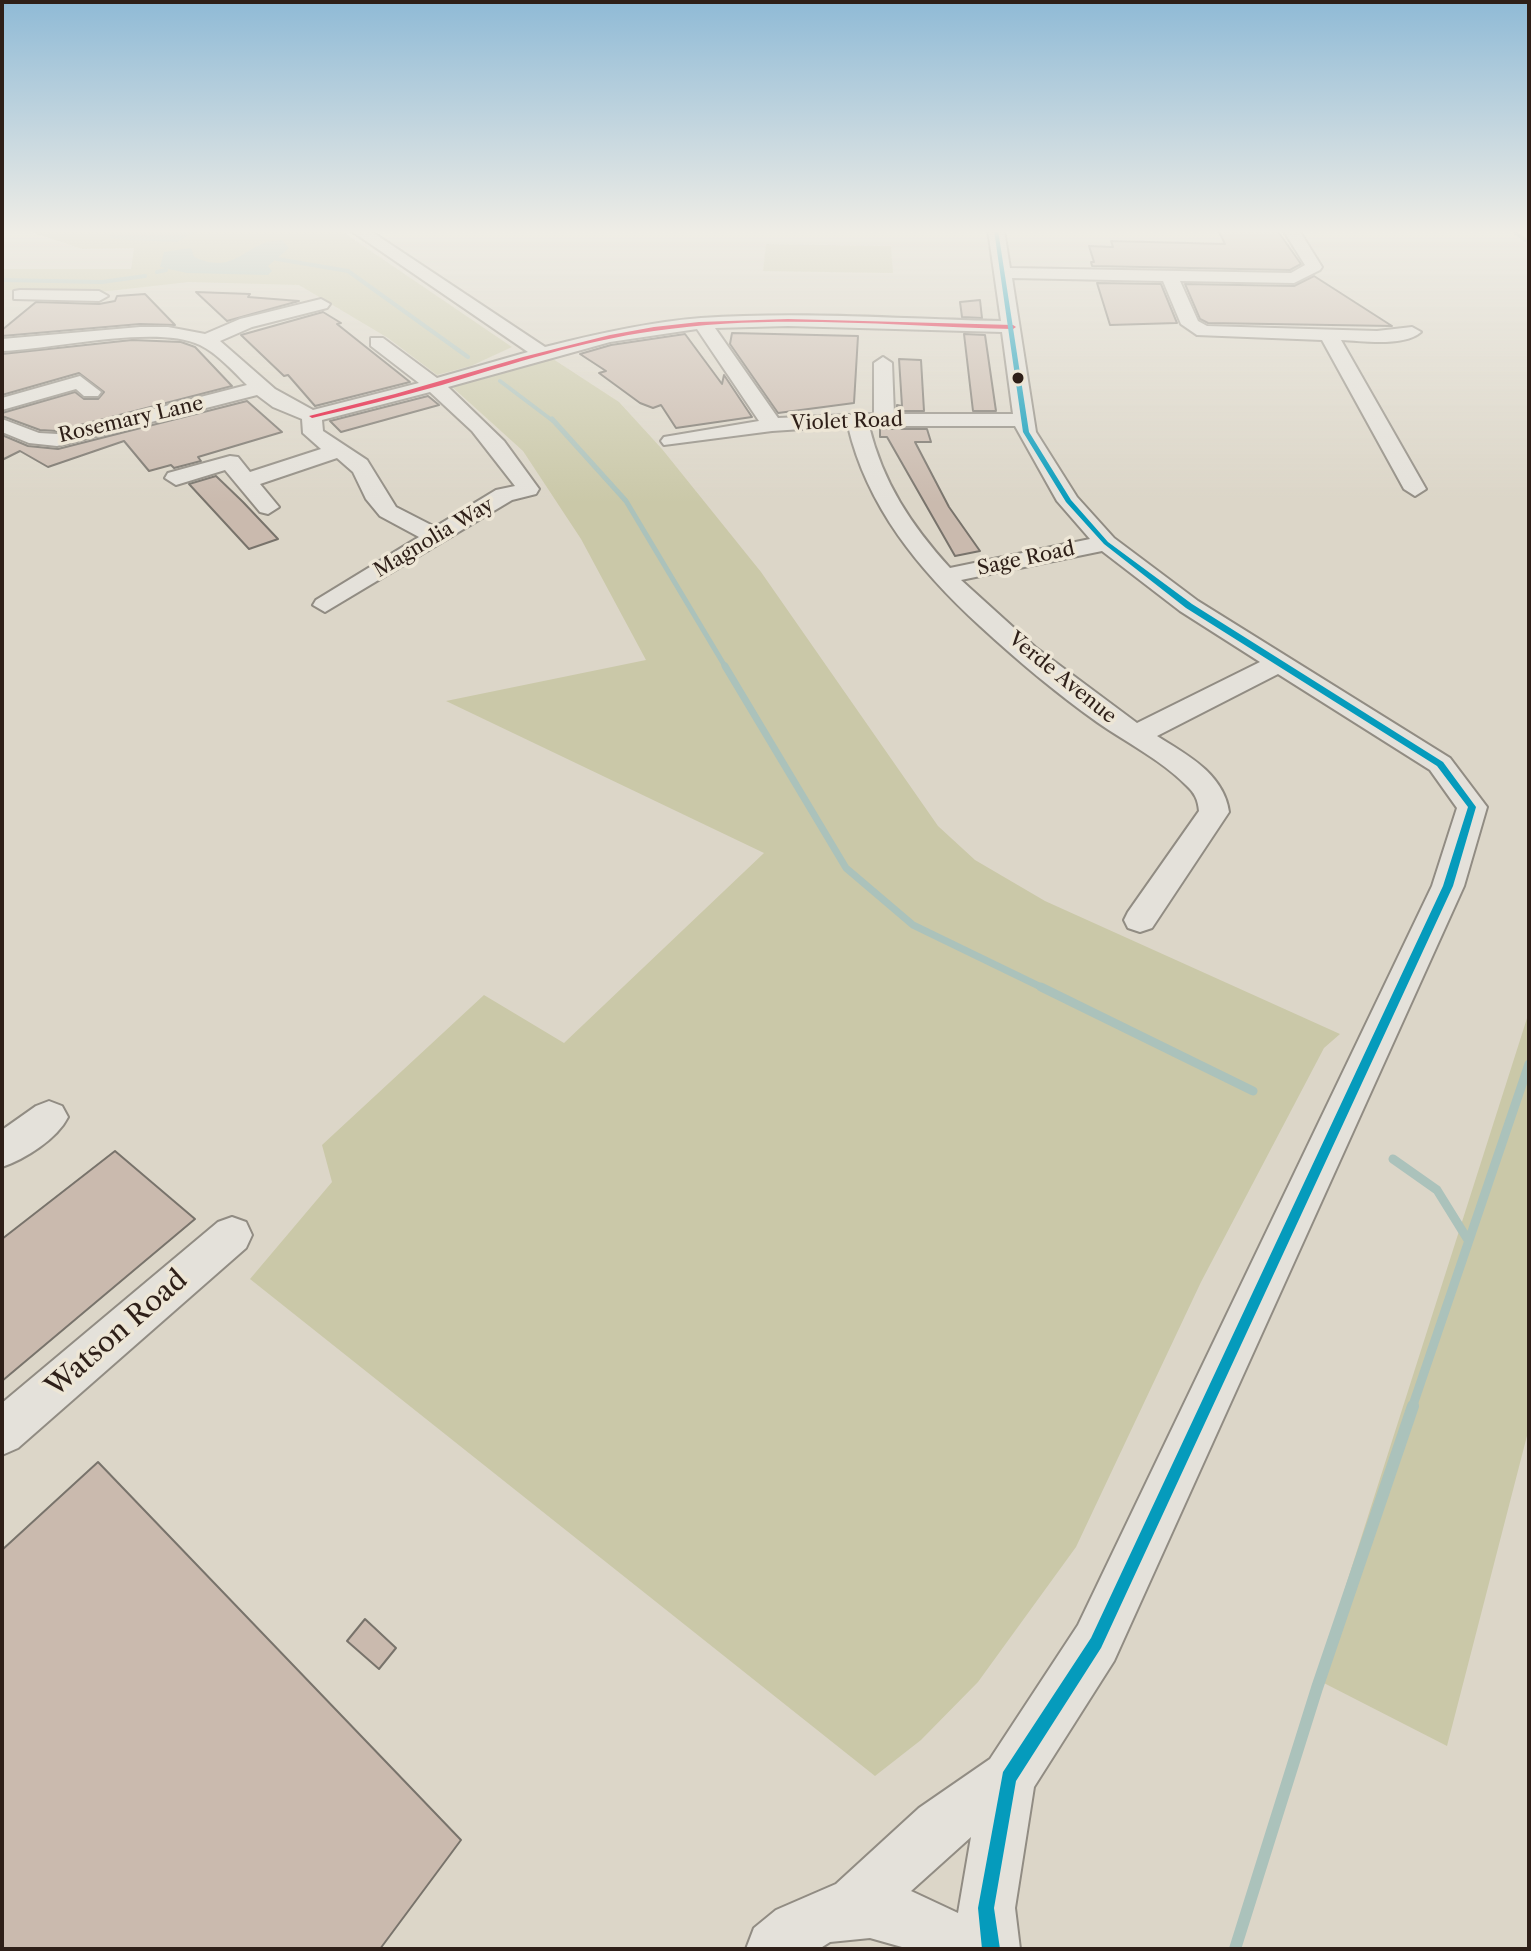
<!DOCTYPE html>
<html>
<head>
<meta charset="utf-8">
<style>
  body { margin:0 }
  #map { position:relative; width:1531px; height:1951px; overflow:hidden; background:#dcd6c8; font-family:"Libre Caslon Text",serif }
  canvas { display:block }
  .frame { position:absolute; inset:0; border:4px solid #2e1f18; pointer-events:none }
</style>
</head>
<body>
<div id="map">
<canvas width="1531" height="1951"></canvas>
<div class="frame"></div>
</div>
<script>
const c = document.querySelector('canvas').getContext('2d');
c.lineJoin = 'round';
function fillPath(path, color) { c.fillStyle = color; c.fill(path, 'evenodd'); }
function trace(path, color, width, dash) { c.strokeStyle = color; c.lineWidth = width; c.lineCap = dash ? 'butt' : 'round'; c.setLineDash(dash || []); c.stroke(path); }
function drawText(font, color, halo, rows, align = 'center') {
  c.font = font + ' "Libre Caslon Text",serif'; c.lineWidth = 7; c.setLineDash([]); c.textBaseline = 'middle'; c.strokeStyle = halo; c.fillStyle = color; for (const [text, x, y, turn = 0] of rows) {
    c.save(); c.translate(x, y); c.rotate((+turn || 0) * Math.PI / 180); c.textAlign = isNaN(turn) ? turn : align; if (halo) c.strokeText(text, 0, 0); c.fillText(text, 0, 0); c.restore();
  }
}
const green = new Path2D(`
  M 25,230 L 340,230 L 512,347 L 471,366 L 437,375 L 388,338 L 299,285 L 189,282 L 100,292 L 2,290 L 2,269 L 131,269 L 134,248 L 82,249 Z
  M 766,244 L 891,246 L 893,273 L 763,271 Z
  M 550,357 L 619,402 L 662,449 L 761,572 L 938,826 L 975,860 L 1045,901 L 1340,1034 L 1324,1048 L 1201,1282 L 1076,1547 L 978,1682 L 921,1740 L 875,1776 L 250,1279 L 332,1182 L 322,1145 L 484,995 L 564,1043 L 764,853 L 446,701 L 646,660 L 581,539 L 523,451 L 450,385 Z
  M 1529,1012 L 1529,1428 L 1447,1746 L 1316,1679 Z`);
const water = new Path2D(`
  M 109,230 L 199,230 L 177,242 L 111,239 Z
  M 282,240 L 289,248 L 268,266 L 272,271 L 268,275 L 187,273 L 160,267 L 164,252 L 191,248 L 194,257 C 238,277 245,240 282,240 Z`);
const streamFar4 = new Path2D(`
  M 1516,233 L 1529,243
  M 277,259 L 348,271 L 468,357
  M 157,272 L 166,270
  M 2,280 L 102,282 L 145,276
  M 500,381 L 553,421`);
const streamFar3 = new Path2D(`
  M 552,419 L 626,501 L 726,668`);
const streamFar2 = new Path2D(`
  M 725,666 L 846,868 L 913,925 L 1045,989`);
const streamFar1 = new Path2D(`
  M 1041,987 L 1253,1091
  M 1393,1159 L 1437,1190 L 1468,1240
  M 1412,1408 L 1529,1064`);
const stream = new Path2D(`
  M 1235,1949 L 1317,1688 L 1413,1406`);
const building = new Path2D(`
  M 1218,230 L 1277,230 L 1301,264 L 1290,270 L 1092,266 L 1091,262 L 1094,262 L 1089,246 L 1113,247 L 1111,241 L 1225,244 Z
  M 1314,276 L 1392,326 L 1208,323 L 1200,319 L 1185,284 L 1294,286 Z
  M 1097,283 L 1161,284 L 1177,323 L 1110,325 Z
  M 196,292 L 250,294 L 248,297 L 299,301 L 227,321 Z
  M 145,294 L 175,325 L 140,324 L 2,336 L 2,330 L 36,302 L 99,304 L 115,301 L 117,296 Z
  M 980,300 L 982,318 L 962,317 L 960,302 Z
  M 323,312 L 341,323 L 337,324 L 410,382 L 315,406 L 288,375 L 284,376 L 241,335 Z
  M 732,333 L 858,336 L 854,403 L 778,413 L 730,344 Z
  M 685,334 L 722,384 L 724,375 L 752,417 L 676,428 L 661,405 L 653,408 L 640,403 L 599,373 L 606,371 L 580,354 L 611,345 Z
  M 964,334 L 985,335 L 996,411 L 973,411 Z
  M 132,340 L 181,342 L 195,347 L 232,386 L 57,431 L 40,430 L 2,416 L 2,413 L 75,392 L 84,399 L 98,399 L 104,392 L 79,373 L 2,395 L 2,354 Z
  M 899,359 L 921,360 L 924,411 L 897,411 L 897,405 L 902,406 Z
  M 428,396 L 439,405 L 341,432 L 330,421 Z
  M 247,401 L 282,432 L 198,457 L 201,461 L 174,468 L 171,465 L 149,471 L 124,441 L 48,467 L 20,451 L 2,460 L 2,435 L 28,446 L 58,449 Z
  M 880,429 L 927,429 L 931,442 L 915,442 L 949,507 L 980,551 L 955,556 L 887,437 L 880,437 Z
  M 216,476 L 243,502 L 278,539 L 249,549 L 189,484 Z
  M 115,1151 L 195,1219 L 2,1381 L 2,1239 Z
  M 98,1462 L 461,1840 L 380,1949 L 2,1949 L 2,1550 Z
  M 365,1619 L 396,1648 L 379,1669 L 347,1641 Z`);
const minor = new Path2D(`
  M 350,230 L 369,230 L 545,347 C 596,334 649,322 701,318 C 801,311 901,319 1001,321 L 988,230 L 1004,230 L 1010,268 L 1291,273 L 1305,265 L 1283,230 L 1299,230 L 1322,267 L 1320,270 L 1294,283 L 1180,281 L 1198,321 L 1207,326 L 1377,331 L 1412,327 L 1421,332 C 1404,347 1363,341 1341,340 L 1426,489 L 1415,496 L 1404,489 L 1322,340 L 1197,335 L 1181,324 L 1163,281 L 1012,278 L 1036,432 L 1077,497 L 1114,538 L 1198,601 L 1450,758 L 1487,807 L 1464,886 L 1114,1661 L 1034,1787 L 1015,1908 L 1020,1949 L 909,1949 L 870,1938 L 830,1942 L 819,1949 L 746,1949 L 754,1928 L 776,1910 L 836,1884 L 919,1808 L 990,1759 L 1078,1625 L 1432,886 L 1457,808 L 1430,770 L 1278,674 L 1157,736 C 1186,754 1224,774 1229,812 L 1152,928 L 1140,932 L 1128,928 L 1124,920 L 1128,912 L 1199,811 C 1198,800 1195,793 1186,785 C 1160,759 1127,743 1097,722 C 1056,693 1017,660 980,626 C 919,570 867,507 848,426 L 772,431 L 664,445 L 661,441 L 664,437 L 759,421 L 697,329 L 610,342 L 448,387 L 504,441 L 539,489 L 536,494 L 512,500 L 325,612 L 313,605 L 316,600 L 419,537 L 380,516 L 366,499 L 353,472 L 337,458 L 260,484 L 279,507 L 268,514 L 260,512 L 225,470 L 176,485 L 165,478 L 168,473 L 230,456 L 238,457 L 250,472 L 321,449 L 303,433 L 302,419 L 273,407 L 257,395 L 57,446 L 29,443 L 2,432 L 2,419 L 39,433 L 57,434 L 247,385 C 233,371 218,354 200,345 C 157,324 53,349 2,351 L 2,339 L 140,327 L 168,327 L 205,334 L 240,319 L 321,299 L 330,304 L 327,308 L 252,327 L 220,341 L 275,389 L 313,410 L 419,383 L 371,346 L 371,338 L 383,338 L 437,378 L 528,352 ZM 788,326 L 1002,332 L 1013,414 L 894,414 L 892,363 L 883,357 L 874,363 L 874,414 L 778,418 L 715,328 ZM 430,392 L 472,431 L 515,486 L 496,490 L 435,527 L 396,507 L 367,460 L 323,431 L 322,420 ZM 869,426 L 1015,426 L 1057,501 L 1090,539 L 950,568 C 911,525 883,483 869,426 ZM 1102,551 L 1180,611 L 1260,662 L 1137,723 L 1035,647 L 961,580 ZM 971,1837 L 958,1913 L 911,1891 Z
  M 20,290 L 99,291 L 108,296 L 99,301 L 14,299 L 14,291 Z
  M 80,376 L 101,392 L 98,396 L 84,396 L 76,389 L 2,410 L 2,398 Z
  M 49,1101 L 62,1106 L 68,1117 C 57,1139 25,1159 2,1167 L 2,1130 L 36,1106 Z
  M 232,1217 L 246,1222 L 252,1235 L 246,1248 L 18,1448 L 2,1455 L 2,1403 L 218,1222 Z`);
const bus1 = new Path2D(`
  M 788,319 L 1013,325 L 1016,327 L 1013,329 C 894,326 773,313 654,331 C 582,341 512,364 442,385 C 399,397 356,408 312,418 L 309,416 L 395,394 L 523,357 L 610,335 L 654,327 L 699,322 Z`);
const bus2 = new Path2D(`
  M 994,230 L 998,230 L 1029,432 L 1071,500 L 1108,542 L 1192,604 L 1443,762 L 1476,807 L 1453,886 L 1101,1648 L 1016,1781 L 994,1908 L 1000,1949 L 982,1949 L 978,1908 L 1003,1772 L 1091,1638 L 1443,886 L 1468,807 L 1437,766 L 1186,608 L 1104,544 L 1066,502 L 1023,432 Z`);
const markers = [
  [1018,378,7,"#2e1f18"]
];
const farStreetnames = [
  ["Rosemary Lane",131,420,-13],
  ["Violet Road",847,422,-2],
  ["Magnolia Way",434,538,-31],
  ["Sage Road",1026,559,-12],
  ["Verde Avenue",1062,678,39]
];
const nearStreetnames = [
  ["Watson Road",117,1334,-41]
];
fillPath(green, '#cac8a8');
fillPath(water, '#abc2bb');
trace(streamFar4, '#abc2bb', 4);
trace(streamFar3, '#abc2bb', 5);
trace(streamFar2, '#abc2bb', 7);
trace(streamFar1, '#abc2bb', 9);
trace(stream, '#abc2bb', 12);
fillPath(building, '#cabaae');
trace(building, '#78736b', 2);
trace(minor, '#918c83', 4);
fillPath(minor, '#e4e1da');
fillPath(bus1, '#e4002b');
fillPath(bus2, '#059bbc');
const sky = c.createLinearGradient(0, 0, 0, 503);
sky.addColorStop(0, '#8fbad6');
sky.addColorStop(0.46, '#efede6');
sky.addColorStop(1, '#efede600');
c.fillStyle = sky;
c.fillRect(0, 0, 1531, 503);
for (const [x, y, r, color] of markers) { const dot = new Path2D(); dot.arc(x, y, r, 0, 2 * Math.PI); c.fillStyle = color; c.fill(dot); trace(dot, '#ede6d6', 3); }
drawText('20px', '#2e1f18', '#ede6d6', farStreetnames);
drawText('28px', '#2e1f18', '#ede6d6', nearStreetnames);
</script>
</body>
</html>
